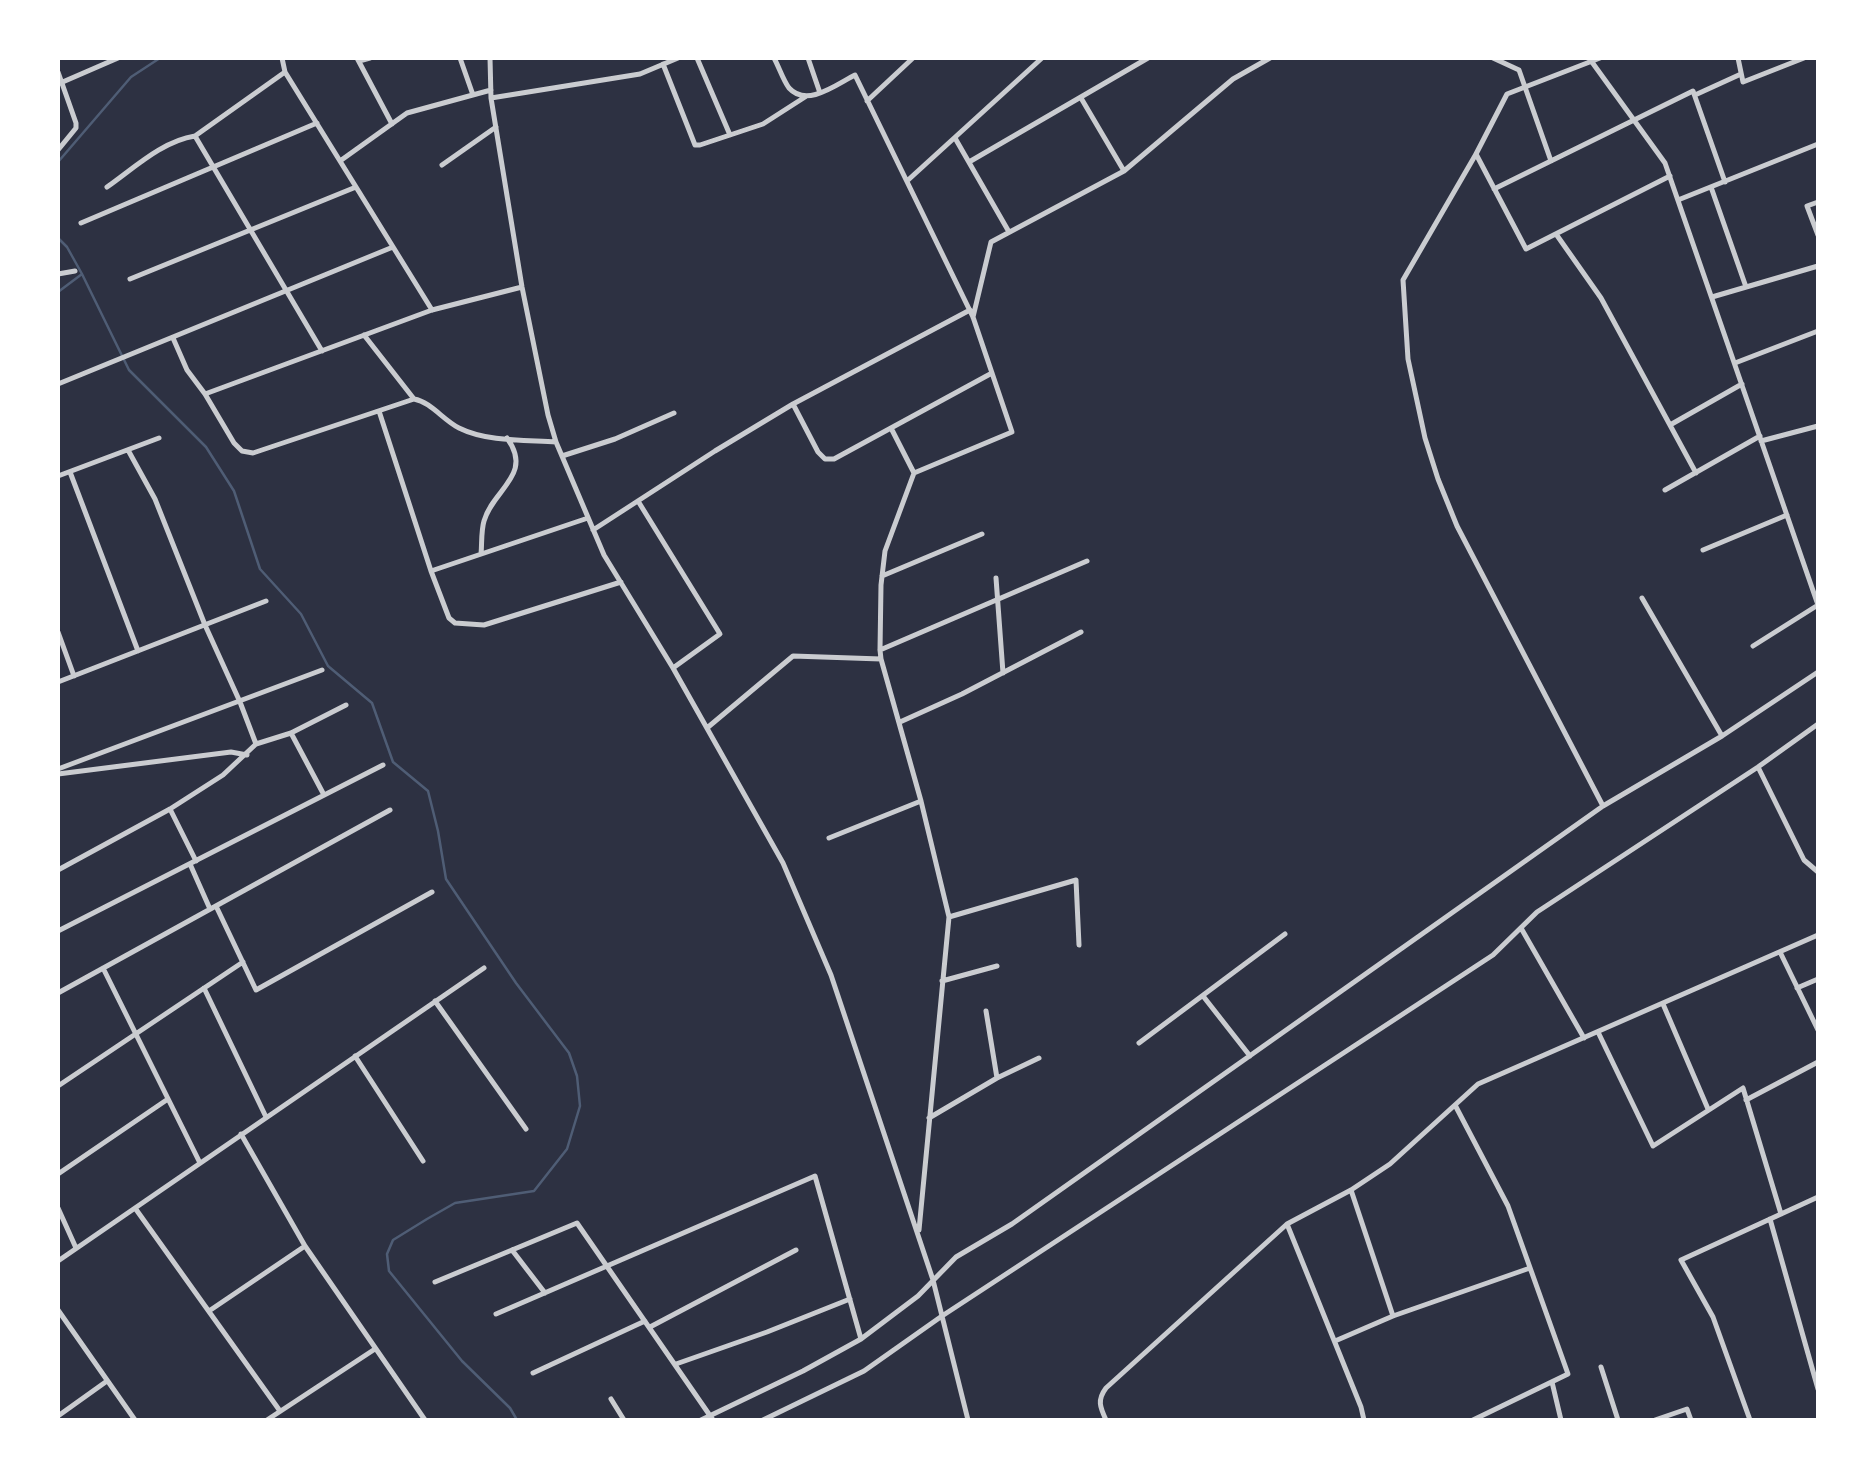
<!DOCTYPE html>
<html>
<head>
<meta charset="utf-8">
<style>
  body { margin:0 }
  #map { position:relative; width:1876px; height:1478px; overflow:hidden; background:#2d3142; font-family:"Times New Roman",serif }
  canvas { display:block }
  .frame { position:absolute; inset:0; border:60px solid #fff; pointer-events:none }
</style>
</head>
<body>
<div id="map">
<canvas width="1876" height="1478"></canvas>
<div class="frame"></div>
</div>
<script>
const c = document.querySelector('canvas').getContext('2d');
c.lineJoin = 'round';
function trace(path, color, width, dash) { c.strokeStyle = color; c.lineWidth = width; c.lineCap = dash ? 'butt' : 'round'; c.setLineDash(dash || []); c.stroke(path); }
const stream = new Path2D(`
  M 58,162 L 131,77 L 160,58
  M 58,238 L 67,247 L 82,274 L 129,370 L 206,447 L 234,491 L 260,569 L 301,614 L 328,666 L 372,703 L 393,762 L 428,791 L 438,831 L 446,879 L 516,983 L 569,1053 L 577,1076 L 580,1106 L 567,1149 L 534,1191 L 455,1203 L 427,1219 L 393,1240 L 387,1254 L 389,1271 L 462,1361 L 510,1408 L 517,1420
  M 58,292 L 82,274`);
const minor = new Path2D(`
  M 282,58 L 285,72 L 432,310
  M 357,58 L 392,124
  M 460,58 L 473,95
  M 490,58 L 491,98 L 522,287 L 548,415 L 556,442 L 604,555 L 673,668 L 783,863 L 831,975 L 933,1280 L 968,1420
  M 697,58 L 730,135
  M 774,58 C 779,67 783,80 789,88 C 807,108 837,84 855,75 L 973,317 L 1012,432 L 914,473 L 885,551 L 881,585 L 880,650 L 881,659 L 921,801 L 949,917 L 919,1230
  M 808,58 L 820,93
  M 1493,58 L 1519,70 L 1551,161
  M 1589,58 L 1665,163 L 1818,605
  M 1600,58 L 1507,94 L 1476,154 L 1403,280 L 1408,359 L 1425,438 L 1438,479 L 1457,526 L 1603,806
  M 1738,58 L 1743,82 L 1804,58
  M 359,61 L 370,58
  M 663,64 L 695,145 L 700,145 L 763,124 L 805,97
  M 58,72 L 76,123 L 76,128 L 58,150
  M 58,84 L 118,58
  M 1695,95 L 1741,74
  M 491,98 L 640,74 L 678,58
  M 1081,98 L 1124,171
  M 867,101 L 913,58
  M 195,136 L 322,351
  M 955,138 L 1009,232
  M 1476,154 L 1526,249 L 1670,176
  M 340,161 L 407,113 L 491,90
  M 969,162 L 1148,58
  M 442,165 L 496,127
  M 907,181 L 1042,58
  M 107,187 C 133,169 162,141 195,136 L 285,72
  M 1711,187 L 1746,287
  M 1494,189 L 1693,91 L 1725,182
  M 1678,200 L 1818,144
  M 1818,202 L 1807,206 L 1818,235
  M 81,223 L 317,123
  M 1556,234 L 1601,298 L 1696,473
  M 58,274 L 75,271
  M 130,279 L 356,187
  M 1712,297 L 1818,266
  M 973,317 L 991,242 L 1124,171 L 1233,79 L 1270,58
  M 364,335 L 414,399
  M 173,338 L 187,370 L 205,394 L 234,443 L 242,451 L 253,453 L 414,399 C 431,402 443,420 459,428 C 487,442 526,440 556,442
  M 1735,363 L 1818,331
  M 58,384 L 393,247
  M 205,394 L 432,310 L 522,287
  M 793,404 L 818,452 L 825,459 L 834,459 L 992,373
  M 379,411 L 431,571 L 449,618 L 455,623 L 484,625 L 621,582
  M 1670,425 L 1742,384
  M 891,428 L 914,473
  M 1761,441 L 1818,426
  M 128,450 L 155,499 L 205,625 L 240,702 L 256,744
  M 562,456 L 615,439 L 674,413
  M 70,472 L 138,651
  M 58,476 L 159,438
  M 1665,490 L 1760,436
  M 638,501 L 720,634 L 673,668
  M 593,530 L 715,451 L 793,404 L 970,310
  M 1703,550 L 1787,515
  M 481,554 C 482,544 481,531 484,521 C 493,489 534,475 507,438
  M 431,571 L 588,518
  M 882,576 L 982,534
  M 996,578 L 1003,673
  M 1642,598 L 1722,736
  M 58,632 L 74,676
  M 1753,646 L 1818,605
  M 880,650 L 1087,561
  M 58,682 L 266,601
  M 900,722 L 962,694 L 1081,632
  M 707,728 L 793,656 L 881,659
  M 291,733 L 324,795
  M 1758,767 L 1804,860 L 1818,872
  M 58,769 L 322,670
  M 58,774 L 231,752 L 247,755
  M 170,809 L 196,861
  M 829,838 L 921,801
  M 190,864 L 210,909
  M 58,870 L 170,809 L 223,775 L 256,744 L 291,733 L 346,705
  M 216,906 L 256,990 L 432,892
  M 949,917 L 1076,880 L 1079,945
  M 1521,928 L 1584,1038
  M 58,931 L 383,765
  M 1780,952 L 1818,1030
  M 103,968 L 200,1163
  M 942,981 L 997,966
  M 204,988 L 266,1117
  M 1797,988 L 1818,979
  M 58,993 L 390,810
  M 1203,996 L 1250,1056
  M 435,1001 L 526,1129
  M 1663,1004 L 1708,1109
  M 986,1011 L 997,1078
  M 1598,1032 L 1653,1146 L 1743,1088 L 1781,1214
  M 1139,1043 L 1285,934
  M 355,1056 L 423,1161
  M 58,1086 L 243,962
  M 1746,1100 L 1818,1062
  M 1455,1105 L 1508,1206 L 1568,1374 L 1473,1420
  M 929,1118 L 997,1078 L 1039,1058
  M 241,1134 L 305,1246 L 425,1420
  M 58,1174 L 168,1099
  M 1351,1190 L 1393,1316
  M 58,1208 L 76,1248
  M 135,1208 L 280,1411
  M 1770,1219 L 1818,1389
  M 1287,1224 L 1361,1407 L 1364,1420
  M 512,1250 L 545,1293
  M 58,1261 L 484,968
  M 435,1282 L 577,1223 L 713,1420
  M 58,1310 L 135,1420
  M 209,1311 L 305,1246
  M 496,1314 L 815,1176 L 861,1339
  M 650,1327 L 796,1250
  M 1335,1341 L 1393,1316 L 1530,1268
  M 676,1364 L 767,1332 L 850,1299
  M 1601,1367 L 1618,1420
  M 533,1373 L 645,1321
  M 1552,1382 L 1561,1420
  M 611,1399 L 624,1420
  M 58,1416 L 107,1381
  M 267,1420 L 375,1349
  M 701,1420 L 803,1371 L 861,1339 L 918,1296 L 956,1257 L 1012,1224 L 1603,806 L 1722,736 L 1818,672
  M 763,1420 L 864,1371 L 942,1316 L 1493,955 L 1537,912 L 1758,767 L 1818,724
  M 1106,1420 C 1100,1407 1097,1400 1106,1388 L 1287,1224 L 1351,1190 L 1390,1164 L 1478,1084 L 1818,935
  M 1655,1420 L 1687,1409 L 1691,1420
  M 1750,1420 L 1713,1317 L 1681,1260 L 1818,1197`);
trace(stream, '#4f5d75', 2.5);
trace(minor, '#caccd0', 5);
</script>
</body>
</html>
